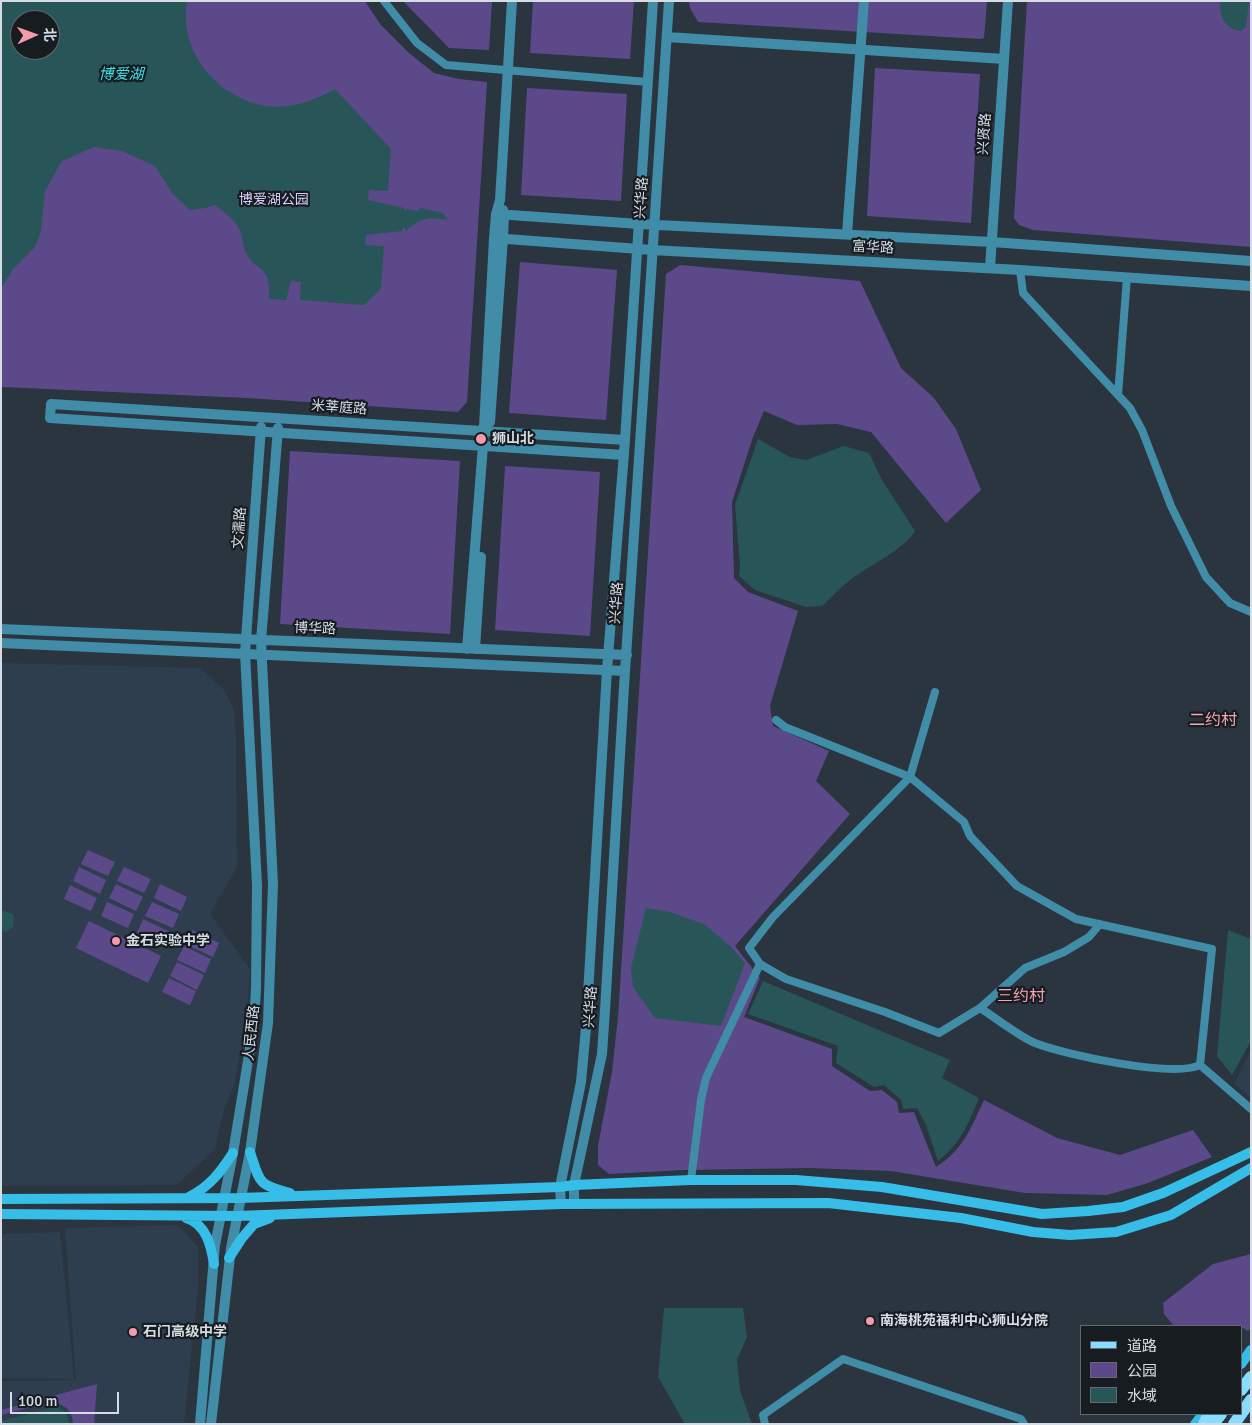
<!DOCTYPE html>
<html>
<head>
<meta charset="utf-8">
<style>
  body { margin:0 }
  #map { position:relative; width:1252px; height:1425px; overflow:hidden; background:#2a3540; font-family:Signika,"Noto Sans SC",sans-serif }
  canvas { display:block }
  .frame { position:absolute; inset:0; border:2px solid #d5dce3; pointer-events:none }
  .legend { position:absolute; left:1080px; top:1325px; width:162px; height:90px; box-sizing:border-box; background:#171c21; border:1px solid #63696f; margin:0; padding:6px 9px; list-style:none; font-size:15px; color:#d5dce3 }
  .legend li { display:flex; align-items:center; gap:10px; height:25px }
  .legend b { width:25px; border:1px solid #63696f }
  .north { position:absolute; left:10px; top:10px; width:50px; height:50px; box-sizing:border-box; background:#171c21; border:1px solid #63696f; border-radius:50%; rotate:88deg; font-size:14px; font-weight:700; line-height:20px; text-align:center; color:#d5dce3 }
  .north::after { content:''; display:block; margin:auto; width:18px; height:22px; background:#f39aab; clip-path:polygon(50% 0,100% 100%,50% 72%,0 100%) }
  .scale { position:absolute; left:10px; top:1392px; width:109px; height:22px; box-sizing:border-box; border:2px solid #d5dce3; border-top:0; padding-left:6px; font-size:15px; line-height:18px; white-space:nowrap; color:#d5dce3; -webkit-text-stroke:4px #171c21; paint-order:stroke }
</style>
</head>
<body>
<div id="map">
<canvas width="1252" height="1425"></canvas>
<div class="frame"></div>
<ul class="legend">
<li><b style="height:6px;background:#86ddfe"></b>道路</li>
<li><b style="height:14px;background:#5c498a"></b>公园</li>
<li><b style="height:14px;background:#275558"></b>水域</li>
</ul>
<div class="north">北</div>
<div class="scale">100 m</div>
</div>
<script>
const c = document.querySelector('canvas').getContext('2d');
c.lineJoin = 'round';
function fillPath(path, color) { c.fillStyle = color; c.fill(path, 'evenodd'); }
function trace(path, color, width, dash) { c.strokeStyle = color; c.lineWidth = width; c.lineCap = dash ? 'butt' : 'round'; c.setLineDash(dash || []); c.stroke(path); }
function drawText(font, color, halo, rows, align = 'center') {
  c.font = font + ' Signika,"Noto Sans SC",sans-serif'; c.lineWidth = 4.5; c.setLineDash([]); c.textBaseline = 'middle'; c.strokeStyle = halo; c.fillStyle = color; for (const [text, x, y, turn = 0] of rows) {
    c.save(); c.translate(x, y); c.rotate((+turn || 0) * Math.PI / 180); c.textAlign = isNaN(turn) ? turn : align; if (halo) c.strokeText(text, 0, 0); c.fillText(text, 0, 0); c.restore();
  }
}
const built = new Path2D(`
  M 1,663 L 200,668 L 224,690 L 234,709 L 236,742 L 237,867 L 210,914 L 250,969 L 247,1017 L 234,1085 L 224,1109 L 215,1149 L 177,1185 L 1,1186 Z
  M 1251,1050 L 1251,1097 L 1234,1084 Z
  M 178,1225 L 198,1247 L 198,1287 L 184,1424 L 1,1424 L 1,1381 L 76,1380 L 65,1228 Z
  M 60,1232 L 74,1379 L 1,1378 L 1,1234 Z`);
const green = new Path2D(`
  M 1,1 L 365,1 L 380,24 L 409,53 L 434,73 L 459,79 L 487,82 L 467,402 L 458,412 L 247,398 L 2,387 L 1,394 ZM 20,20 L 50,20 L 50,50 L 20,50 Z
  M 403,1 L 492,1 L 489,50 L 449,48 Z
  M 533,1 L 634,1 L 630,59 L 530,53 Z
  M 689,1 L 987,1 L 984,38 L 980,39 L 698,22 L 690,8 Z
  M 1027,1 L 1251,1 L 1251,247 L 1033,230 L 1019,225 L 1014,218 Z
  M 875,68 L 980,74 L 971,223 L 867,216 Z
  M 527,88 L 627,94 L 621,201 L 521,195 Z
  M 520,262 L 617,270 L 606,420 L 509,413 Z
  M 680,265 L 860,281 L 901,368 L 934,398 L 956,429 L 981,490 L 946,523 L 871,432 L 837,424 L 797,425 L 764,411 L 753,437 L 732,502 L 734,578 L 748,592 L 798,611 L 770,706 L 773,726 L 829,751 L 816,781 L 850,814 L 735,946 L 760,978 L 744,1017 L 832,1049 L 832,1066 L 870,1091 L 882,1090 L 897,1102 L 899,1113 L 914,1112 L 936,1167 C 963,1150 971,1128 984,1100 L 1057,1138 L 1120,1155 L 1193,1130 L 1212,1157 L 1148,1183 L 1107,1195 L 1025,1193 L 891,1171 L 809,1168 L 684,1170 L 609,1174 L 598,1165 L 598,1146 L 612,1072 L 618,1017 L 666,274 Z
  M 290,451 L 460,461 L 450,634 L 280,624 Z
  M 505,466 L 600,472 L 590,636 L 495,630 Z
  M 88,850 L 115,862 L 108,876 L 81,864 Z
  M 79,867 L 106,880 L 100,894 L 73,881 Z
  M 124,867 L 151,879 L 144,893 L 117,881 Z
  M 116,884 L 143,897 L 136,911 L 109,898 Z
  M 160,884 L 187,897 L 181,911 L 154,898 Z
  M 70,885 L 97,898 L 91,911 L 64,899 Z
  M 107,902 L 134,914 L 128,928 L 101,916 Z
  M 152,902 L 179,914 L 173,928 L 145,916 Z
  M 143,919 L 170,932 L 164,946 L 137,933 Z
  M 89,921 L 161,956 L 148,983 L 76,948 Z
  M 192,930 L 219,943 L 213,957 L 185,944 Z
  M 184,946 L 211,959 L 205,973 L 177,960 Z
  M 177,962 L 204,975 L 197,990 L 170,976 Z
  M 169,978 L 196,991 L 190,1005 L 162,992 Z
  M 1251,1254 L 1251,1328 L 1248,1331 L 1238,1325 L 1174,1326 L 1164,1314 L 1163,1303 L 1213,1264 Z
  M 97,1384 L 94,1424 L 73,1424 C 73,1409 61,1401 47,1403 L 45,1398 Z
  M 41,1399 L 42,1404 L 1,1415 L 1,1410 Z`);
const water = new Path2D(`
  M 1,1 L 187,1 C 178,51 217,98 266,106 C 292,109 313,101 335,89 L 391,149 L 388,191 L 369,190 L 368,200 L 404,208 L 405,212 L 406,209 L 419,211 L 420,208 L 443,213 L 448,220 C 436,218 425,216 415,224 C 411,226 409,229 405,231 L 405,228 L 403,228 L 402,231 L 366,235 L 365,245 L 384,246 L 381,289 L 364,305 L 300,300 L 301,282 L 291,281 L 286,300 L 269,299 C 271,263 258,275 246,253 C 243,246 243,240 241,234 C 238,221 225,213 215,205 L 205,208 L 190,210 L 173,194 L 155,166 L 122,151 L 94,147 L 62,161 L 45,191 L 41,231 L 35,247 L 13,269 L 1,288 ZM 20,20 L 50,20 L 50,50 L 20,50 Z
  M 1220,1 L 1249,1 L 1246,27 L 1241,31 C 1225,29 1219,16 1220,1 Z
  M 758,439 L 790,457 L 806,460 L 844,446 L 869,453 L 882,480 L 915,531 C 904,550 868,566 850,580 C 840,588 831,598 822,606 L 806,607 L 755,590 L 739,576 L 740,566 L 735,505 Z
  M 646,908 L 670,912 L 704,924 L 731,947 L 745,963 L 721,1026 L 655,1018 L 633,987 L 631,968 Z
  M 1,910 L 13,914 L 14,917 L 13,927 L 6,932 L 1,931 Z
  M 1228,930 L 1251,939 L 1251,1041 L 1232,1075 L 1217,1056 Z
  M 763,981 L 950,1060 L 942,1078 L 979,1098 C 968,1125 961,1143 938,1161 L 926,1125 L 917,1108 L 903,1109 L 901,1100 L 884,1085 L 874,1087 L 836,1063 L 838,1046 L 748,1014 Z
  M 664,1308 L 743,1308 L 747,1337 L 737,1360 L 740,1391 L 752,1424 L 685,1424 L 658,1377 Z
  M 55,1407 C 64,1409 69,1414 69,1424 L 1,1424 L 1,1421 Z`);
const minor = new Path2D(`
  M 384,1 L 417,43 L 446,65 L 648,82
  M 1020,270 L 1023,293 L 1130,408 L 1142,430 L 1171,506 L 1206,577 L 1230,603 L 1251,612
  M 1118,395 L 1127,277
  M 776,720 L 785,727 L 910,777 L 935,692
  M 1100,924 L 1089,937 L 1064,952 L 1025,968 L 980,1008 L 939,1033 L 885,1012 L 786,979 L 760,964 L 749,948 L 773,917 L 910,777 L 964,822 L 970,836 L 1017,886 L 1076,919 L 1212,949 L 1200,1065
  M 980,1008 C 996,1018 1020,1037 1035,1043 C 1066,1055 1173,1078 1200,1065
  M 1200,1065 L 1251,1109
  M 691,1180 L 701,1100 L 706,1078 L 760,964
  M 765,1424 L 763,1415 L 843,1359 L 1021,1419 L 1024,1424`);
const tertiary = new Path2D(`
  M 667,37 L 1004,59
  M 496,214 L 639,224 L 992,242 L 1251,261
  M 847,234 L 864,1
  M 494,238 L 652,250 L 1020,270 L 1251,286
  M 990,268 L 1008,1
  M 490,422 L 503,238 L 504,215 L 503,210
  M 624,455 L 50,418 L 51,404 L 625,440
  M 1,629 L 627,655
  M 1,643 L 625,671
  M 467,649 L 483,446 L 494,238 L 496,214 L 500,200 L 512,1
  M 475,649 L 481,557
  M 574,1203 L 574,1185 L 602,1054 L 605,1010 L 624,687 L 669,1
  M 561,1204 L 560,1187 L 581,1082 L 586,1028 L 607,670 L 625,440 L 653,1
  M 200,1424 L 215,1245 L 233,1153 L 254,1024 L 256,988 L 257,885 L 245,653 L 261,427
  M 211,1424 L 231,1248 L 250,1152 L 268,1023 L 273,884 L 261,641 L 278,428`);
const secondary = new Path2D(`
  M 250,1152 C 260,1182 257,1185 290,1193
  M 189,1197 C 210,1186 220,1173 233,1153
  M 1,1199 L 240,1198 L 560,1187 L 574,1185 L 691,1180 L 796,1180 L 882,1187 L 1042,1214 L 1088,1211 L 1123,1207 L 1163,1193 L 1251,1152
  M 1,1214 L 237,1216 L 561,1204 L 828,1203 L 961,1218 L 1033,1232 L 1070,1235 L 1116,1232 L 1171,1215 L 1251,1168
  M 186,1218 C 206,1224 211,1245 214,1264
  M 229,1258 L 242,1238 L 254,1224 L 270,1218
  M 1241,1364 L 1251,1350
  M 1195,1424 L 1203,1414`);
const primary = new Path2D(`
  M 1241,1390 L 1251,1377
  M 1204,1424 L 1209,1414
  M 1213,1424 L 1221,1414
  M 1234,1424 L 1251,1400`);
const markers = [
  [481,439,6,"#f39aab"],
  [116,941,5,"#f39aab"],
  [870,1321,5,"#f39aab"],
  [133,1332,5,"#f39aab"]
];
const streetNames = [
  ["兴贤路",985,134,-86],
  ["兴华路",642,198,-86],
  ["富华路",873,248,3],
  ["米莘庭路",339,408,4],
  ["文濡路",240,528,-86],
  ["兴华路",617,603,-86],
  ["博华路",315,629,2],
  ["兴华路",591,1007,-86],
  ["人民西路",252,1033,-84]
];
const parkNames = [
  ["博爱湖公园",274,200]
];
const poiNames = [
  ["狮山北",492,439],
  ["金石实验中学",126,941],
  ["南海桃苑福利中心狮山分院",880,1321],
  ["石门高级中学",143,1332]
];
const waterNames = [
  ["博爱湖",121,75]
];
const quarterNames = [
  ["二约村",1213,721],
  ["三约村",1021,997]
];
fillPath(built, '#2e3e4e');
fillPath(green, '#5c498a');
fillPath(water, '#275558');
trace(minor, '#418ca7', 8);
trace(tertiary, '#418ca7', 10);
trace(secondary, '#36bee9', 10);
trace(primary, '#86ddfe', 12);
for (const [x, y, r, color] of markers) { const dot = new Path2D(); dot.arc(x, y, r, 0, 2 * Math.PI); c.fillStyle = color; c.fill(dot); trace(dot, '#171c21', 2); }
drawText('14px', '#d5dce3', '#171c21', streetNames);
drawText('14px', '#d5cbf8', '#171c21', parkNames);
drawText('bold 14px', '#d5dce3', '#171c21', poiNames, 'left');
drawText('italic 15px', '#41dde6', '#171c21', waterNames);
drawText('16px', '#f6a3b3', '#171c21', quarterNames);
</script>
</body>
</html>
